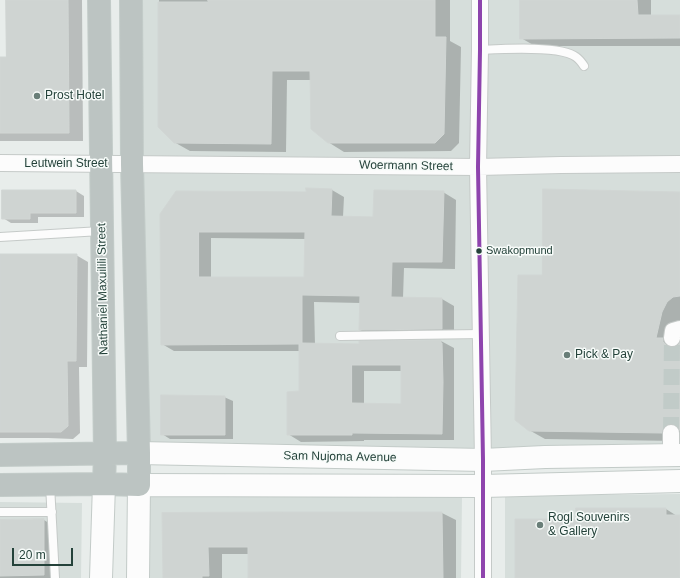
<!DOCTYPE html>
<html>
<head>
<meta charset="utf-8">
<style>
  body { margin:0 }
  #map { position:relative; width:680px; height:578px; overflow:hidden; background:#e8edeb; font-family:Arial,sans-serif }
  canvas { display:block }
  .scale { position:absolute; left:12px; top:548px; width:61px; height:18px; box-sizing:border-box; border:2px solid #24423a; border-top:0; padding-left:5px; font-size:12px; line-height:14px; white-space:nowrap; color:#24423a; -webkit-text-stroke:3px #f7fbf9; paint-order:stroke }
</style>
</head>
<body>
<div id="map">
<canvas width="680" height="578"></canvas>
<div class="scale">20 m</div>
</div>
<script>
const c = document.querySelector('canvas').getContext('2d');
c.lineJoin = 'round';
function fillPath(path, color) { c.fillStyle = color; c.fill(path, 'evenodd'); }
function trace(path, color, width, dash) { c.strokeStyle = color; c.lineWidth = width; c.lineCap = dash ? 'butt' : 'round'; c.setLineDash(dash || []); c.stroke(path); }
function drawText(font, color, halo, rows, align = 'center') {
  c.font = font + ' Arial,sans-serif'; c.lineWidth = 3; c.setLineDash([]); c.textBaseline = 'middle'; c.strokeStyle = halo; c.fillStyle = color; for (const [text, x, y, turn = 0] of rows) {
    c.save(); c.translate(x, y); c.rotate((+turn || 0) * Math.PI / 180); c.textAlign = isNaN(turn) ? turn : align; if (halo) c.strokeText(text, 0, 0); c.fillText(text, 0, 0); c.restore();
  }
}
const built = new Path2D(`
  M 143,0 L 680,0 L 680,449 L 474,452 L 149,445 L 143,174 Z
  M 680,494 L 680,578 L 505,578 L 505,496 Z
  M 150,497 L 462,497 L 461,578 L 149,578 Z
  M 0,502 L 82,503 L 81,578 L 0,578 Z`);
const shadow = new Path2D(`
  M 7,0 L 82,0 L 83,141 L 0,141 L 0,58 L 7,58 Z
  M 159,0 L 450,0 L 450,41 L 461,47 L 459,143 L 451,151 L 344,152 L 328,142 L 311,80 L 287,80 L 286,152 L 190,151 L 174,142 L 159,126 Z
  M 521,0 L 651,0 L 651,16 L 680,16 L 680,46 L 535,46 L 521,38 Z
  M 332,190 L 344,197 L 343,217 L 374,218 L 443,192 L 456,200 L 455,269 L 404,268 L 403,298 L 442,299 L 454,306 L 454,336 L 373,337 L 360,330 L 361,303 L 314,302 L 315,345 L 360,345 L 360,342 L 441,341 L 454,348 L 454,440 L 364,440 L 364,441 L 301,442 L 288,434 L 300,392 L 300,351 L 174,351 L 162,344 L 161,214 L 307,193 ZM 211,238 L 306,239 L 305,278 L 211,278 ZM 364,371 L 402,371 L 402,405 L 364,404 Z
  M 76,191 L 84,196 L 84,217 L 38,217 L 38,223 L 11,223 L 3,218 Z
  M 680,192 L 680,336 L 678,346 L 680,345 L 680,435 L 678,437 L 677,441 L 545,439 L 529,430 L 543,276 Z
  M 0,255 L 76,255 L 88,262 L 87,367 L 79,367 L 80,433 L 73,439 L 48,438 L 0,438 Z
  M 224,397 L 233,401 L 233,439 L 170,439 L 162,434 Z
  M 666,509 L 677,516 L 680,516 L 680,578 L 516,578 L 577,520 Z
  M 442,513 L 456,520 L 456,578 L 249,578 L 249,554 L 222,554 L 222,578 L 164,578 L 163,514 Z
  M 44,520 L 52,525 L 53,578 L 0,578 L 0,521 Z`);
const building = new Path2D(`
  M 6,0 L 68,0 L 69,133 L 0,133 L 0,57 L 6,57 Z
  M 208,0 L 435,0 L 435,37 L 446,37 L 444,134 L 435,143 L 328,143 L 311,129 L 310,71 L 272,71 L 271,144 L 174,143 L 158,127 L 158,2 L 208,2 Z
  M 520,0 L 637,0 L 638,15 L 680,15 L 680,38 L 520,39 Z
  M 306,188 L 332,189 L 331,216 L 373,217 L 374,190 L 444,191 L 442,262 L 392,262 L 391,297 L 442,298 L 442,329 L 359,330 L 360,296 L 302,295 L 302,343 L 359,344 L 359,341 L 441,340 L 441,343 L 442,343 L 443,382 L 442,434 L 352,433 L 352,435 L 287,435 L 287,392 L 299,391 L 299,344 L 161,345 L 160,214 L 176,191 L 306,192 ZM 199,232 L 305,232 L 304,277 L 199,277 ZM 352,365 L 401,365 L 401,404 L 352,403 Z
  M 543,189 L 680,192 L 680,296 L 673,297 L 667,302 L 662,312 L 656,338 L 663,338 L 663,342 L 666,345 L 670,347 L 676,347 L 680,343 L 680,431 L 679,428 L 676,425 L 671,424 L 666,425 L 663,429 L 662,433 L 529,431 L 515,420 L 518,275 L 542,275 Z
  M 2,190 L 76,190 L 76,213 L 30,213 L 30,219 L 2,219 Z
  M 0,254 L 77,254 L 76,361 L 67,361 L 68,426 L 61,432 L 0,432 Z
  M 161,395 L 225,396 L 225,435 L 161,435 Z
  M 576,508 L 666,508 L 666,515 L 680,515 L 680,578 L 515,578 L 515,519 L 576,519 Z
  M 283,512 L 442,512 L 443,578 L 248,578 L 248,547 L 208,547 L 209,576 L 202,576 L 202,578 L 163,578 L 162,513 Z
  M 44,519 L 44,575 L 0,576 L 0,520 Z`);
const streetTunnel = new Path2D(`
  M 671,433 L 672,338`);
const lane = new Path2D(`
  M 480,50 C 501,49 561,45 576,57 C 579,59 582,63 584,66
  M 0,237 L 101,231
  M 340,336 L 481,334
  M 50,485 L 55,578
  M 0,512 L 52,512`);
const street = new Path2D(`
  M 480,0 L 480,50 L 478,167 L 483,460 L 483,578
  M 0,163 L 478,167 L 561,165 L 680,164
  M 672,338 L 673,331 L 680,329
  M 671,455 L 671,433`);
const secondary = new Path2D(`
  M 139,453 L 483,460 L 545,457 L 680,455
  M 101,578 L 104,484
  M 138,578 L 139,485 L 483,486 L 680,481`);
const highway = new Path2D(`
  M 99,0 L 105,454 L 104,484
  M 0,455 L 139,453
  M 0,485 L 104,484 L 139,485 L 139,453 L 132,164 L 131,0`);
const bus1 = new Path2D(`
  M 480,0 L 480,50 L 478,167 L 483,460 L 483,578`);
const markers = [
  [37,96,4,"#697e78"],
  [479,251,3.5,"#24423a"],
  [567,355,4,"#697e78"],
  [540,525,4,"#697e78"]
];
const busNames = [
  ["Swakopmund",486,251]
];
const poiNames = [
  ["Prost Hotel",45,96],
  ["Pick & Pay",575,355],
  ["Rogl Souvenirs",548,518],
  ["& Gallery",548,532]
];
const streetNames = [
  ["Leutwein Street",66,164],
  ["Woermann Street",406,166,1],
  ["Nathaniel Maxuilili Street",103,289,-91],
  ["Sam Nujoma Avenue",340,457,1]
];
fillPath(built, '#d6dedb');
fillPath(shadow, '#0003');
fillPath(building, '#cfd4d2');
trace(building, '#d1d6d4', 1);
trace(streetTunnel, '#c1cbc8', 16, [16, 8]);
trace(lane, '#c5cac8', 10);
trace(street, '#c5cac8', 18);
trace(secondary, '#c3cbc8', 24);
trace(highway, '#c3ccc9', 24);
trace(lane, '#fcfcfc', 8);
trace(street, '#fcfcfc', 16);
trace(secondary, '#fcfcfc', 22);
trace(highway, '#bcc4c2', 22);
trace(bus1, '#8e44ad', 4);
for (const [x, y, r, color] of markers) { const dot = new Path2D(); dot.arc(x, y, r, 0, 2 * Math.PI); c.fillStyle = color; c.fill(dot); trace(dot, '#f7fbf9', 1.5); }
drawText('11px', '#24423a', '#f7fbf9', busNames, 'left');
drawText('12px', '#24423a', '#f7fbf9', poiNames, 'left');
drawText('12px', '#24423a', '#f7fbf9', streetNames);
</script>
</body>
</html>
